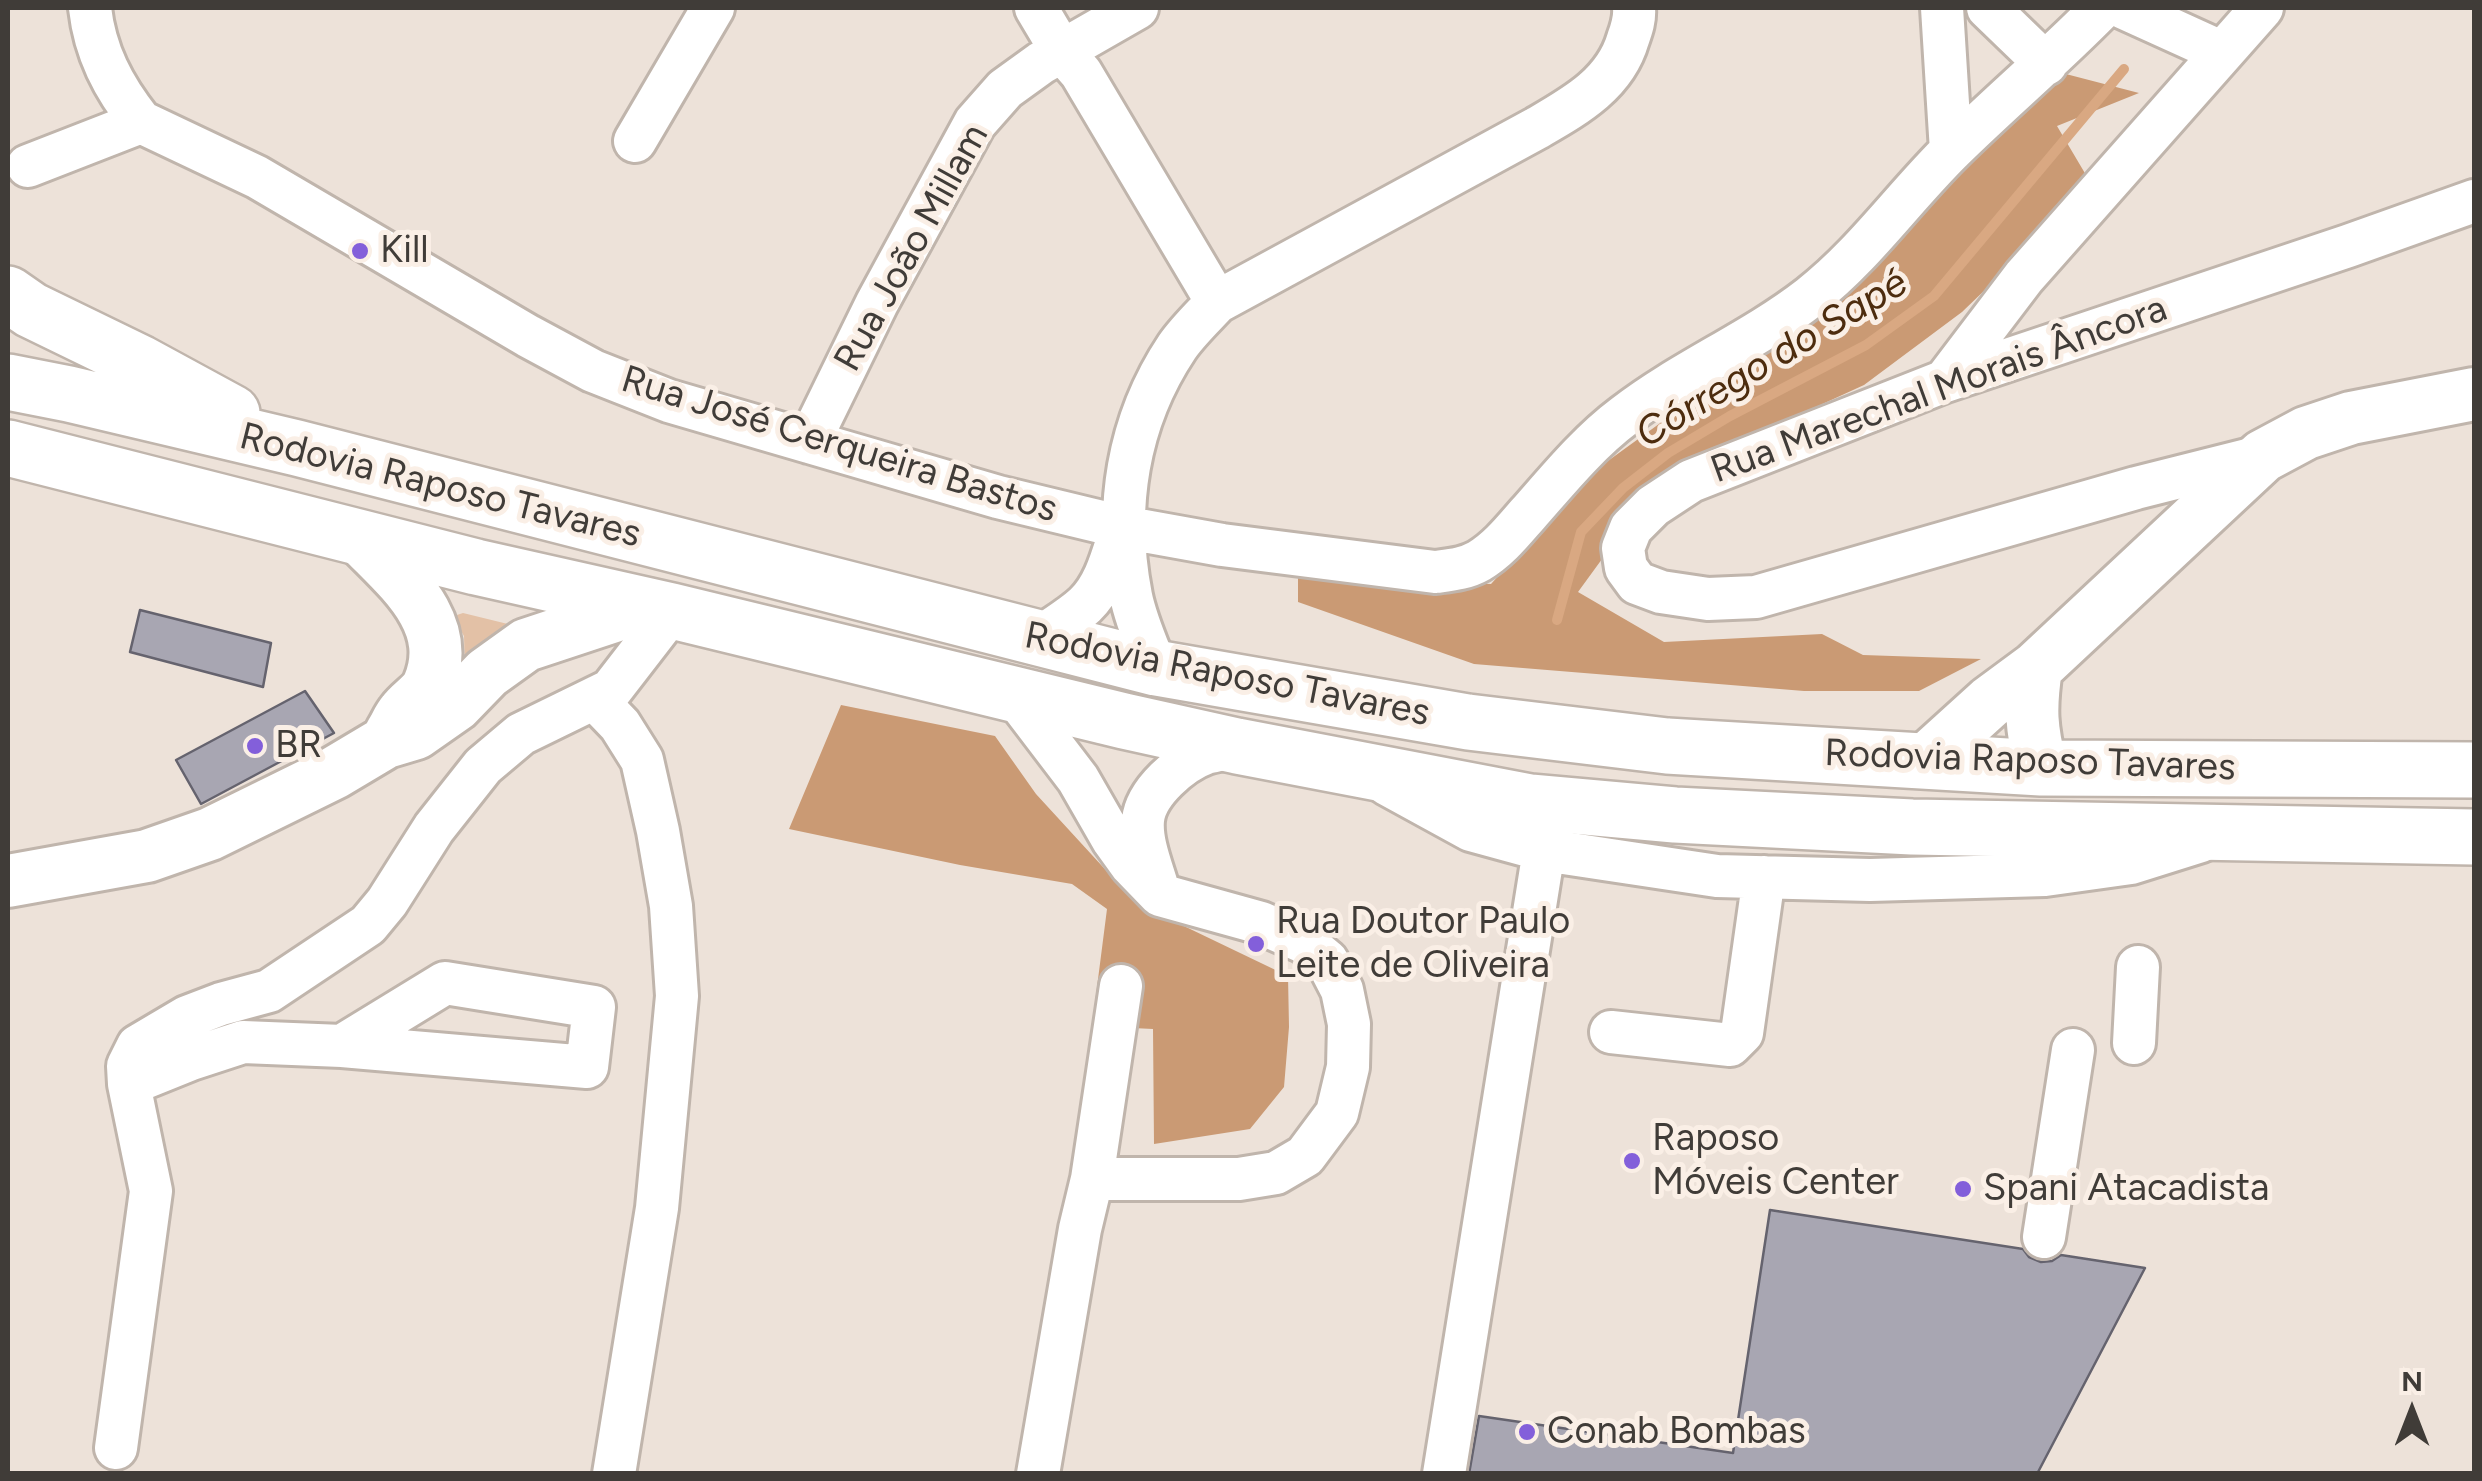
<!DOCTYPE html>
<html>
<head>
<meta charset="utf-8">
<style>
  body { margin:0 }
  #map { position:relative; width:2482px; height:1481px; overflow:hidden; background:#ede2d9; font-family:Figtree,sans-serif }
  canvas { display:block }
  .frame { position:absolute; inset:0; border:10px solid #403c38; pointer-events:none }
  .north { position:absolute; left:2362px; top:1361px; width:100px; height:100px; -webkit-text-stroke:8px #faefe6; paint-order:stroke; rotate:0deg; font-size:28px; font-weight:700; line-height:40px; text-align:center; color:#403c38 }
  .north::after { content:''; display:block; margin:auto; width:35px; height:45px; background:#403c38; clip-path:polygon(50% 0,100% 100%,50% 72%,0 100%) }
</style>
</head>
<body>
<div id="map">
<canvas width="2482" height="1481"></canvas>
<div class="frame"></div>
<div class="north">N</div>
</div>
<script>
const c = document.querySelector('canvas').getContext('2d');
c.lineJoin = 'round';
function fillPath(path, color) { c.fillStyle = color; c.fill(path, 'evenodd'); }
function trace(path, color, width, dash) { c.strokeStyle = color; c.lineWidth = width; c.lineCap = dash ? 'butt' : 'round'; c.setLineDash(dash || []); c.stroke(path); }
function drawText(font, color, halo, rows, align = 'center') {
  c.font = font + ' Figtree,sans-serif'; c.lineWidth = 10; c.setLineDash([]); c.textBaseline = 'middle'; c.strokeStyle = halo; c.fillStyle = color; for (const [text, x, y, turn = 0] of rows) {
    c.save(); c.translate(x, y); c.rotate((+turn || 0) * Math.PI / 180); c.textAlign = isNaN(turn) ? turn : align; if (halo) c.strokeText(text, 0, 0); c.fillText(text, 0, 0); c.restore();
  }
}
const green = new Path2D(`
  M 463,613 L 516,626 L 465,669 L 464,636 L 456,622 L 457,615 Z`);
const forest = new Path2D(`
  M 2062,73 L 2139,93 L 2057,126 L 2086,175 L 2068,210 L 1962,312 L 1864,385 L 1661,478 L 1578,592 L 1664,642 L 1822,634 L 1863,655 L 1981,659 L 1919,691 L 1804,691 L 1474,664 L 1298,602 L 1298,577 L 1491,584 L 1594,471 L 1775,340 Z
  M 841,705 L 995,736 L 1036,794 L 1136,903 L 1288,976 L 1289,1027 L 1284,1087 L 1250,1129 L 1154,1144 L 1153,1029 L 1092,1026 L 1107,909 L 1072,884 L 960,865 L 789,829 Z`);
const stream = new Path2D(`
  M 1557,620 L 1581,532 L 1623,488 L 1668,453 L 1730,416 L 1866,345 L 1934,296 L 2124,69`);
const building = new Path2D(`
  M 140,610 L 271,643 L 263,687 L 130,652 Z
  M 305,691 L 334,733 L 201,804 L 176,760 Z
  M 1770,1210 L 2023,1249 L 2029,1257 L 2041,1262 L 2052,1261 L 2061,1255 L 2145,1268 L 2037,1474 L 1469,1474 L 1479,1416 L 1733,1453 Z`);
const minor = new Path2D(`
  M 90,8 C 95,52 113,87 141,122
  M 1036,8 L 1061,50 L 1081,73 L 1217,302
  M 1942,8 L 1951,151
  M 1988,8 L 2046,64
  M 2124,8 L 2221,52
  M 635,141 L 713,8
  M 28,166 L 141,122 L 257,177 L 528,336 L 593,371 L 669,401 L 998,497 L 1122,527 L 1222,545 L 1435,572 C 1450,570 1465,569 1479,561 C 1499,549 1513,531 1528,514 C 1558,480 1588,443 1624,416 C 1682,371 1752,342 1810,297 C 1864,255 1904,197 1953,149 C 2002,101 2054,57 2102,8
  M 1945,381 L 2024,277 L 2262,8
  M 809,442 L 877,303 L 975,123 L 1005,89 L 1041,63 L 1137,8
  M 2263,456 L 2136,488 L 1756,597 L 1708,599 L 1661,592 L 1637,583 L 1626,568 L 1623,548 L 1631,528 L 1653,506 L 1691,481 L 1945,381 L 2348,246 L 2474,201
  M 1038,639 C 1053,628 1071,618 1085,605 C 1105,586 1112,557 1120,532
  M 1156,668 C 1147,645 1136,621 1131,596 C 1114,509 1127,422 1177,347 C 1188,331 1204,316 1217,302 L 1537,128 C 1575,106 1615,84 1628,39 C 1632,28 1635,19 1634,8
  M 1014,695 L 1078,779 L 1113,840 L 1131,865 L 1160,895 L 1261,923 L 1304,942 L 1327,961 L 1342,990 L 1349,1024 L 1348,1067 L 1337,1113 L 1305,1156 L 1276,1173 L 1239,1179 L 1092,1179 L 1080,1229 L 1038,1474
  M 595,699 L 620,725 L 642,760 L 658,831 L 671,906 L 677,996 L 657,1208 L 614,1474
  M 1387,784 L 1471,830 L 1544,850 L 1717,876 L 1870,880 L 2045,875 L 2131,863 L 2201,841
  M 1158,889 C 1152,868 1141,842 1143,820 C 1146,792 1181,762 1206,753 C 1216,750 1227,749 1237,746
  M 1611,1032 L 1730,1045 L 1742,1033 L 1764,877
  M 2134,1043 L 2138,967
  M 342,1046 L 445,983 L 594,1007 L 587,1067 L 342,1046 L 243,1042 L 191,1059 L 129,1084 L 128,1066 L 138,1046 L 187,1017 L 221,1004 L 269,991 L 368,925 L 387,902 L 434,828 L 483,766 L 521,734 L 611,690 L 672,611
  M 1092,1179 L 1121,986
  M 2044,1237 L 2073,1050
  M 116,1448 L 151,1191 L 129,1084
  M 1444,1474 L 1544,850`);
const major = new Path2D(`
  M 359,537 C 397,577 455,621 429,684 C 424,696 411,702 403,713 C 398,719 395,727 391,733
  M 2036,668 C 2030,709 2031,727 2041,768
  M 1926,760 L 1990,702 L 2036,668 L 2263,456 L 2306,433 L 2351,418 L 2474,394
  M 8,881 L 147,856 L 210,834 L 334,773 L 386,742 L 416,733 L 456,705 L 487,673 L 526,645 L 647,605`);
const highway = new Path2D(`
  M 8,294 L 31,310 L 140,363 L 232,413
  M 8,382 L 69,394 L 297,448 L 1156,668 L 1468,722 L 1667,746 L 2041,768 L 2474,770
  M 8,448 L 476,567 L 672,611 L 1124,721 L 1237,746 L 1530,802 L 1675,815 L 1912,827 L 2474,837`);
const markers = [
  [360,251,10,"#835fda"],
  [255,746,10,"#835fda"],
  [1256,944,10,"#835fda"],
  [1632,1161,10,"#835fda"],
  [1963,1189,10,"#835fda"],
  [1527,1432,10,"#835fda"]
];
const streetNames = [
  ["Rua João Millam",912,248,-61],
  ["Rua Marechal Morais Âncora",1939,390,-20],
  ["Rua José Cerqueira Bastos",839,445,17],
  ["Rodovia Raposo Tavares",440,486,14],
  ["Rodovia Raposo Tavares",1227,675,11],
  ["Rodovia Raposo Tavares",2030,761,2]
];
const poiNames = [
  ["Kill",380,251],
  ["BR",275,746],
  ["Rua Doutor Paulo",1276,922],
  ["Leite de Oliveira",1276,966],
  ["Raposo",1652,1139],
  ["Móveis Center",1652,1183],
  ["Spani Atacadista",1983,1189],
  ["Conab Bombas",1547,1432]
];
const waterNames = [
  ["Córrego do Sapé",1772,359,-31]
];
fillPath(green, '#e3c1a6');
fillPath(forest, '#ca9a74');
trace(stream, '#d9a882', 10);
fillPath(building, '#a8a6b2');
trace(building, '#65636e', 2.5);
trace(minor, '#c0b5ac', 48);
trace(major, '#c0b5ac', 58);
trace(highway, '#c0b5ac', 60);
trace(minor, '#fff', 42);
trace(major, '#fff', 52);
trace(highway, '#fff', 55);
for (const [x, y, r, color] of markers) { const dot = new Path2D(); dot.arc(x, y, r, 0, 2 * Math.PI); c.fillStyle = color; c.fill(dot); trace(dot, '#faefe6', 4); }
drawText('38px', '#403c38', '#faefe6', streetNames);
drawText('38px', '#403c38', '#faefe6', poiNames, 'left');
drawText('italic 40px', '#4d2c0e', '#faefe6', waterNames);
</script>
</body>
</html>
